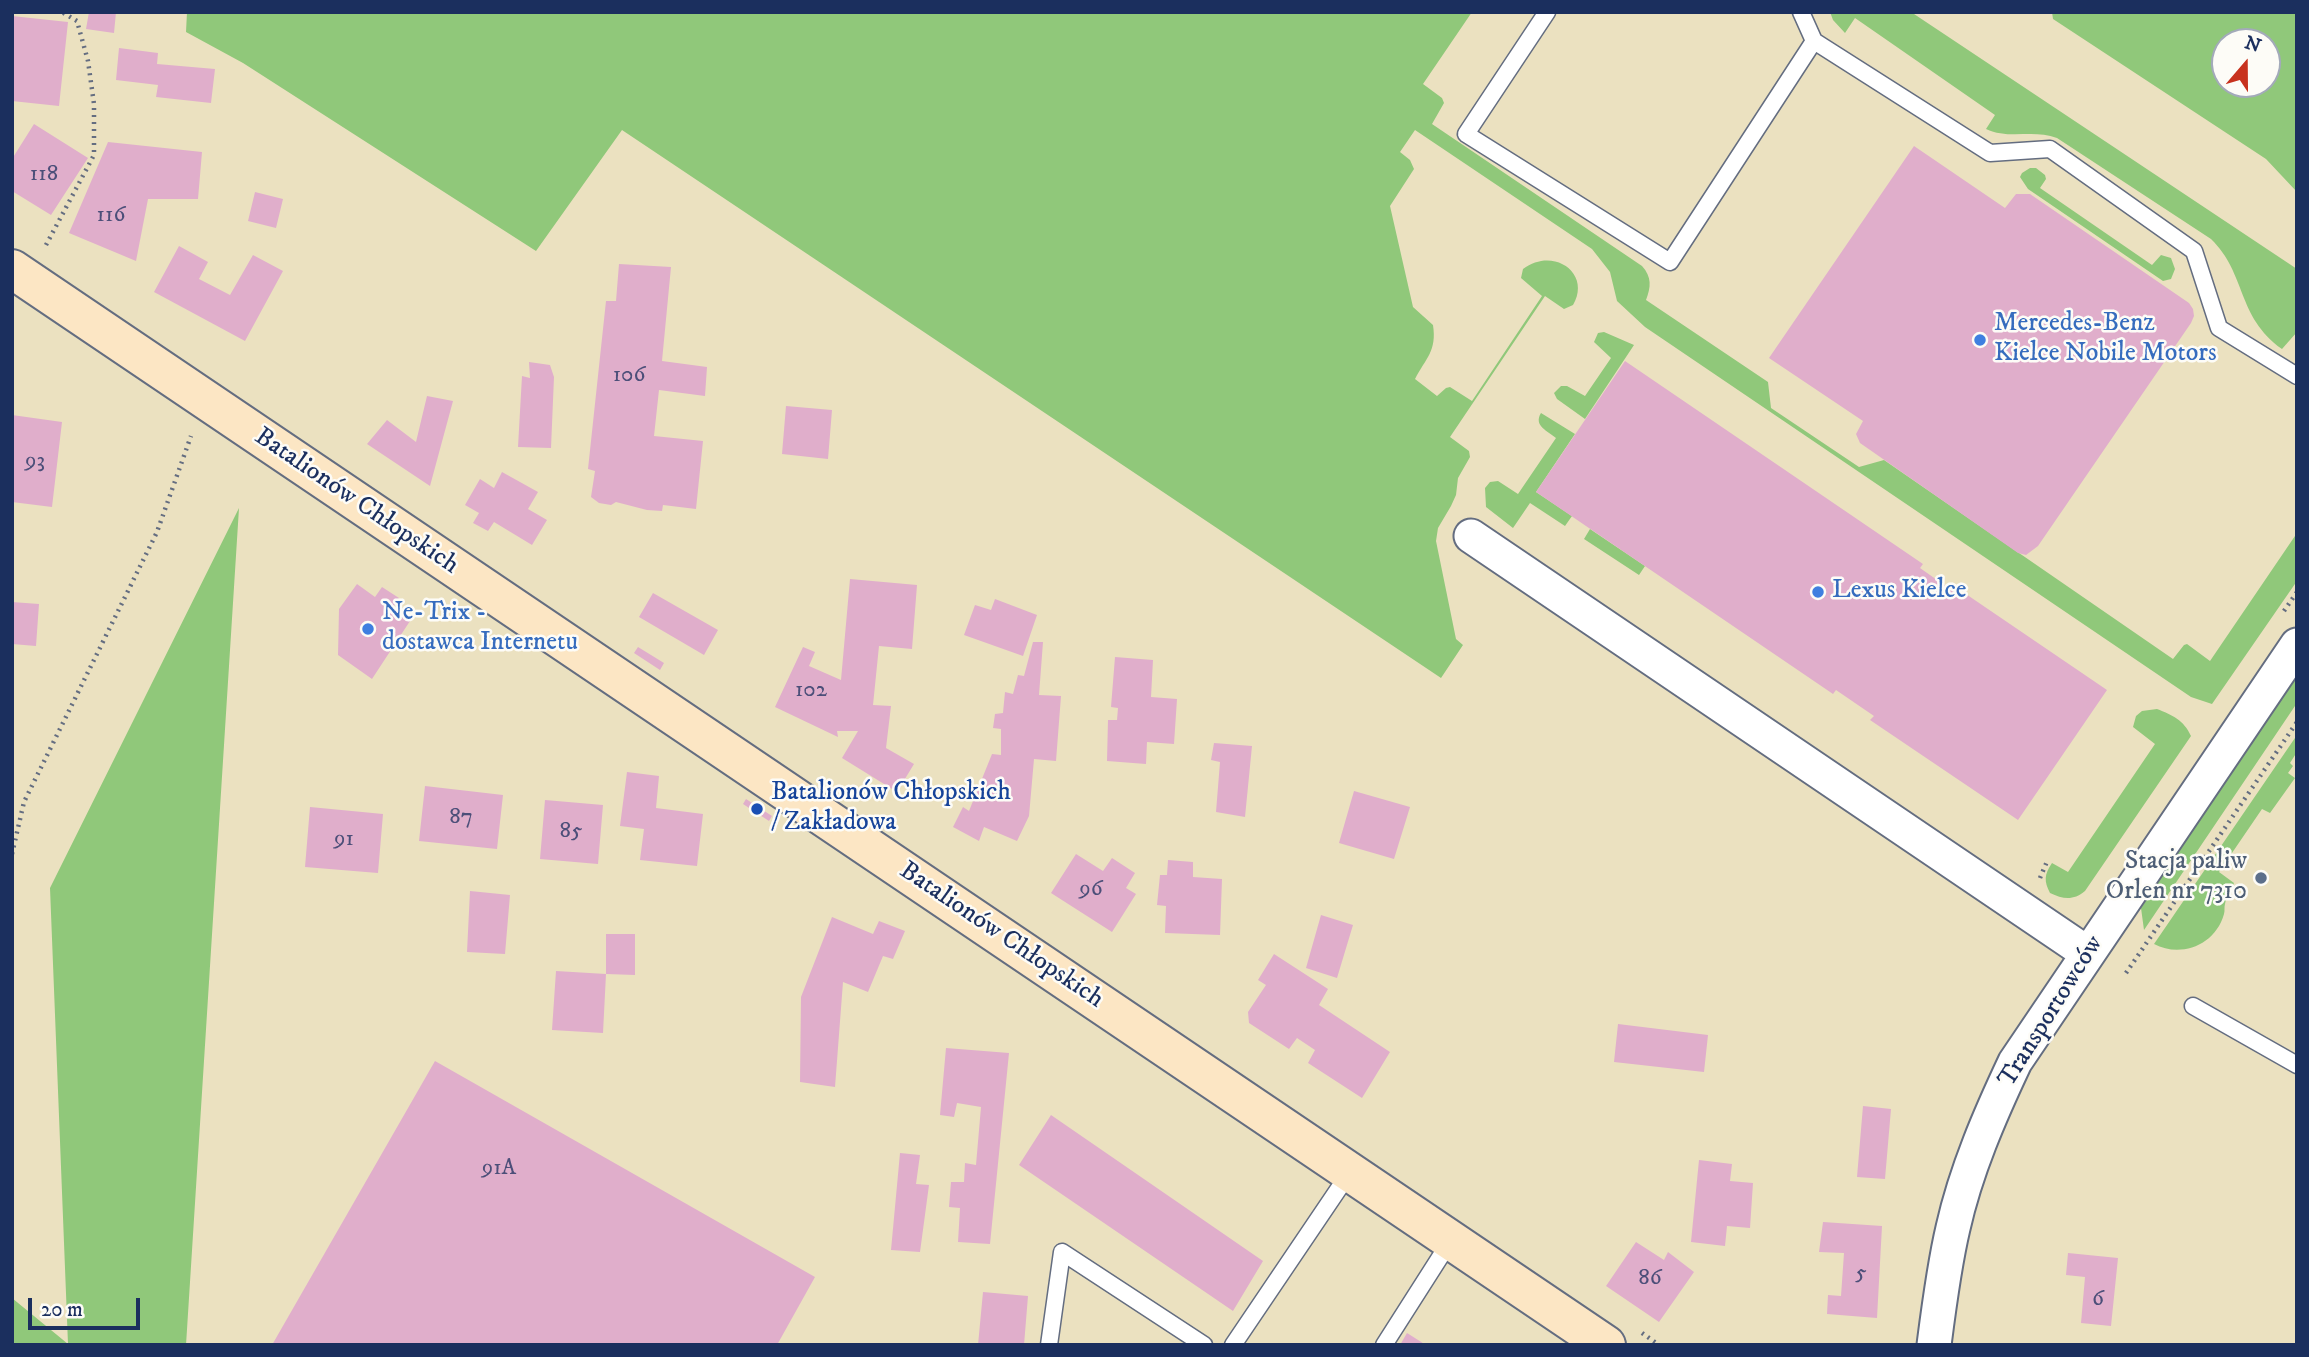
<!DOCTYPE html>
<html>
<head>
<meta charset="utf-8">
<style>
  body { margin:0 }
  #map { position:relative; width:2309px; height:1357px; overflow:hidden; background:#ebe1c0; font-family:"IM FELL DW Pica",serif }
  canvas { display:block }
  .frame { position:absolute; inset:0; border:14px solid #1b2f5e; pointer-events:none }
  .north { position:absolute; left:2211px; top:28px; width:70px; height:70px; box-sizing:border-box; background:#fdfcf7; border:2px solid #a3aaba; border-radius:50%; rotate:20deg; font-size:19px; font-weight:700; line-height:28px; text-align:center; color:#1b2f5e }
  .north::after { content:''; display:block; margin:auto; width:24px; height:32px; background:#c8321e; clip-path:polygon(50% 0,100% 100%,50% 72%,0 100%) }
  .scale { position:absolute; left:28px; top:1298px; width:112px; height:32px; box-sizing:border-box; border:4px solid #1b2f5e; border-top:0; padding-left:9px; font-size:21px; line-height:24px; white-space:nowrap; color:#1b2f5e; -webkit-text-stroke:5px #fdfcf7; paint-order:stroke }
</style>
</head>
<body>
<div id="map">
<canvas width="2309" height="1357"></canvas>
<div class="frame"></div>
<div class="north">N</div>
<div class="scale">20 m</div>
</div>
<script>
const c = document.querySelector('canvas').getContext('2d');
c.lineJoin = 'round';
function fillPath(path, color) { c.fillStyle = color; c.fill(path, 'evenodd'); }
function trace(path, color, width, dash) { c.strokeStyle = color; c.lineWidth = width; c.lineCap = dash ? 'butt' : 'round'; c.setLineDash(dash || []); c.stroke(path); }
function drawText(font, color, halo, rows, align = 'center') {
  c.font = font + ' "IM FELL DW Pica",serif'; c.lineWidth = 5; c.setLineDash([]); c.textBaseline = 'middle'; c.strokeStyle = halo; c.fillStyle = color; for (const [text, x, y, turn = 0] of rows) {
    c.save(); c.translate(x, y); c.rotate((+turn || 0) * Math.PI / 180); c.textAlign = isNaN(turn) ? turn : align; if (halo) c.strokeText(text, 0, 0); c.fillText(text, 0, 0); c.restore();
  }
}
const green = new Path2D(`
  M 187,12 L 1472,12 L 1423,84 L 1442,98 L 1444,103 L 1432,124 L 1642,266 C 1652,277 1651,287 1646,300 L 1768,382 L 1771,408 L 1859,467 L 1884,460 L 2173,659 L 2184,645 L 2187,644 L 2210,661 L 2297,533 L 2297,581 L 2212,704 L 2191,697 L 1645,327 L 1617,301 L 1610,272 L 1592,249 L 1415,130 L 1400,152 L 1410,160 L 1414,169 L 1390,206 L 1413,307 L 1433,325 C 1437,351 1426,358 1415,379 L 1437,396 L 1446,388 L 1450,387 L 1472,401 L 1542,296 L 1521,278 L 1523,269 C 1553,246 1592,273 1573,305 L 1564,309 L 1545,296 L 1450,437 L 1469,451 L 1470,457 L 1458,478 L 1456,495 L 1451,506 L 1438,528 L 1436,541 L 1456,639 L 1463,645 L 1441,678 L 622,130 L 536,251 L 243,63 L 186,32 Z
  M 1830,12 L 1911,12 L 2297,269 L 2297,332 L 2282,349 C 2236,316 2247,274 2211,239 L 2057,138 C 2033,129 2009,140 1986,129 L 1995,115 L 1855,18 L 1845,33 L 1833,20 Z
  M 2052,12 L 2297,12 L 2297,192 L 2266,159 L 2053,19 ZM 2225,42 L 2267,42 L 2267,84 L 2225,84 Z
  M 2030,168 L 2036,168 L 2045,175 L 2046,179 L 2040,188 L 2152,265 L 2161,255 L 2171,258 L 2175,269 L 2171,279 L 2163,281 L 2028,189 L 2020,177 L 2022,173 Z
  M 1604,332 L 1634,345 L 1585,419 L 1557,399 L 1554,393 L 1561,386 L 1567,386 L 1585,396 L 1611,358 L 1594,342 L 1598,333 Z
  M 1541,413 L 1575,434 L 1536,492 L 1572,516 L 1565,526 L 1530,503 L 1513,528 L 1486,507 L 1485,488 L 1490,482 L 1498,481 L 1518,494 L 1556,438 C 1548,431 1533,426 1541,413 Z
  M 239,508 L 186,1345 L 12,1345 L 12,1298 L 68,1344 L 50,888 Z
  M 1590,529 L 1645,566 L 1639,575 L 1584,539 Z
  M 2297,680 L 2297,703 L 2144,930 L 2141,908 L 2292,681 Z
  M 2157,709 C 2172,715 2184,720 2191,736 L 2085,891 C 2073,901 2063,899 2050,893 C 2044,881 2044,875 2052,863 L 2068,872 L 2155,744 L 2133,727 L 2136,716 L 2142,711 Z
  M 2297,735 L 2297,752 L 2290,763 L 2293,766 L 2288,773 L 2295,778 L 2270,813 L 2262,809 L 2219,872 L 2234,883 C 2231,890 2226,897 2225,904 C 2224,907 2225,911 2224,914 C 2215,946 2180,958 2154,944 Z`);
const building = new Path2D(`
  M 89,12 L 116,12 L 114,33 L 86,29 Z
  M 12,16 L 68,22 L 59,106 L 12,101 Z
  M 119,48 L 158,53 L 157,64 L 215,69 L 211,103 L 156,97 L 158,85 L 116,80 Z
  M 34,124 L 88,158 L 51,215 L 12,191 L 12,159 Z
  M 108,142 L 202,152 L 198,199 L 148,199 L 136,261 L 69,233 Z
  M 1914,146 L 2005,208 L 2016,194 L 2030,194 L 2189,303 L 2193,309 L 2194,316 L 2191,323 L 2038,546 L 2026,555 L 2018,553 L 1860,443 L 1856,434 L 1863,421 L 1769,358 Z
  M 255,192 L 283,199 L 276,228 L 248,221 Z
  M 179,246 L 208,262 L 199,279 L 230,295 L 253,255 L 283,271 L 245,341 L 154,292 Z
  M 619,264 L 671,267 L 662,361 L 707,367 L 705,396 L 659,390 L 654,436 L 703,441 L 696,509 L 663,505 L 662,511 L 647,510 L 616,502 L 611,505 L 599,503 L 591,497 L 595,471 L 588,469 L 606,301 L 616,301 Z
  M 1625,361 L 1923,564 L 1920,568 L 1957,594 L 1960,590 L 2107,690 L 2018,820 L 1870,720 L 1874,716 L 1836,690 L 1833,694 L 1536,492 Z
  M 529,362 L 550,365 L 554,377 L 551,448 L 518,447 L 522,376 L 530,378 Z
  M 427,396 L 453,401 L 430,486 L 367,444 L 387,420 L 416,442 Z
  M 786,406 L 832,410 L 828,459 L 782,454 Z
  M 12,415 L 62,422 L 52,507 L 12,502 Z
  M 502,472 L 538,492 L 528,509 L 547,520 L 532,545 L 494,522 L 488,531 L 473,523 L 479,513 L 465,505 L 480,479 L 494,488 Z
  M 850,579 L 917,585 L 912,649 L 879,646 L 873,705 L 891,706 L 886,748 L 914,764 L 897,792 L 842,758 L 858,731 L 837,731 L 838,737 L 775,707 L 803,647 L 815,652 L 809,666 L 841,680 Z
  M 357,584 L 375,597 L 382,587 L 399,598 L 392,609 L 410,621 L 372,679 L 338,655 L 339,609 Z
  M 653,593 L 718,630 L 704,655 L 639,617 Z
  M 995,599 L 1037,615 L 1023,656 L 964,635 L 975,605 L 991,610 Z
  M 12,602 L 39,604 L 36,646 L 12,644 Z
  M 1033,642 L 1043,642 L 1039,695 L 1061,696 L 1056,761 L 1034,759 L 1029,816 L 1017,841 L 984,827 L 979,841 L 953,827 L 963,807 L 969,811 L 992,754 L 1001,755 L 1001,729 L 993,728 L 995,714 L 1003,713 L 1005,692 L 1013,694 L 1018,675 L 1024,676 Z
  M 638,647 L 664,663 L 660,670 L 634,653 Z
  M 1115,657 L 1153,660 L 1151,697 L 1177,699 L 1174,744 L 1147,742 L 1146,764 L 1107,761 L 1108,720 L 1117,720 L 1118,708 L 1111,707 Z
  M 1214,743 L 1252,746 L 1245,817 L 1216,812 L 1220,762 L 1211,760 Z
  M 627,772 L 659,776 L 656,808 L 703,814 L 697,866 L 640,860 L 644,829 L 620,826 Z
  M 425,786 L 503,795 L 497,849 L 419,841 Z
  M 1354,791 L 1410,807 L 1394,859 L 1339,843 Z
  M 746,799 L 772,816 L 769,821 L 743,804 Z
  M 545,800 L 603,805 L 598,864 L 540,859 Z
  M 310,807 L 383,814 L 378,873 L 305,867 Z
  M 1076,854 L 1103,871 L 1112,858 L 1135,873 L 1126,888 L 1136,894 L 1112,932 L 1051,893 Z
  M 1168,860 L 1193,862 L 1193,877 L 1222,879 L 1220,935 L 1165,933 L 1166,906 L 1157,905 L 1160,875 L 1167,875 Z
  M 470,891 L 510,895 L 505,954 L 467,952 Z
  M 1321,915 L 1353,925 L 1337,978 L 1306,968 Z
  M 832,917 L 873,934 L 879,921 L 905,931 L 893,959 L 883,956 L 868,992 L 843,982 L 835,1087 L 800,1082 L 801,997 Z
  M 606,934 L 635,934 L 635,975 L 606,974 L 603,1033 L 552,1030 L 556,971 L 606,974 Z
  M 1274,954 L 1328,989 L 1319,1005 L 1390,1052 L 1362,1098 L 1308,1063 L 1315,1050 L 1297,1038 L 1289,1049 L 1249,1023 L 1248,1012 L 1266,985 L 1258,980 Z
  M 1618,1024 L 1708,1035 L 1704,1072 L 1614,1062 Z
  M 946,1048 L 1009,1053 L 990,1244 L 958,1242 L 960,1208 L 949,1207 L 951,1182 L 964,1182 L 965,1163 L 976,1165 L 981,1107 L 957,1103 L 954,1117 L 940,1115 Z
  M 435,1061 L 815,1277 L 777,1345 L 272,1345 Z
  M 1863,1106 L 1891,1109 L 1885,1179 L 1857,1177 Z
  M 1051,1115 L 1263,1261 L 1233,1311 L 1019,1165 Z
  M 900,1153 L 920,1155 L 916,1184 L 929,1185 L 920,1252 L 891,1250 Z
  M 1699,1160 L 1732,1164 L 1730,1181 L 1753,1183 L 1750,1228 L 1727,1226 L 1725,1246 L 1691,1242 Z
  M 1823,1222 L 1882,1226 L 1877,1318 L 1827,1314 L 1828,1295 L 1841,1296 L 1844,1253 L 1819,1252 Z
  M 1636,1242 L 1664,1260 L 1668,1252 L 1694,1272 L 1659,1322 L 1606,1286 Z
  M 2068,1253 L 2118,1258 L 2111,1326 L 2081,1323 L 2085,1277 L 2066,1275 Z
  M 983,1292 L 1028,1296 L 1024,1345 L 978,1345 Z
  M 1407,1333 L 1426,1345 L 1400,1345 Z`);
const path = new Path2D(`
  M 46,245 L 94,155 L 94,104 L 88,61 L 77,21 L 62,12
  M 2284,611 L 2297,592
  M 12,854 L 24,802 L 157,532 L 191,436
  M 2040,878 L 2048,859
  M 2126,973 L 2297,722
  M 1642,1333 L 1659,1345`);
const lane = new Path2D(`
  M 1547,12 L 1466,134 L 1670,262 L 1814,41
  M 1801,12 L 1814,41 L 1990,153 L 2050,149 L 2194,251 L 2219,328 L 2297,376
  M 2193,1006 L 2297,1065
  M 1049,1345 L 1062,1252 L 1204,1345
  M 1233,1345 L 1350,1172
  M 1384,1345 L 1451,1240`);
const street = new Path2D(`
  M 1471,536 L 2087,953
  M 1934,1345 C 1939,1306 1944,1266 1953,1228 C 1966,1170 1990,1115 2015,1062 L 2297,645`);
const secondary = new Path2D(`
  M 12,269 L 1606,1345`);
const markers = [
  [1980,340,7,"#3f7fe0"],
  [1818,592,7,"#3f7fe0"],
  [368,629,7,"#3f7fe0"],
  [757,809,7,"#1a4fb4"],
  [2261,878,7,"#5c6f8a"]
];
const numberNames = [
  ["118",44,175],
  ["116",111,216],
  ["106",629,376],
  ["93",35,462],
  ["102",811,691],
  ["87",461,818],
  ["85",571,832],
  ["91",344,840],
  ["96",1091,890],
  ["91A",499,1169],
  ["5",1861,1274],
  ["86",1650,1279],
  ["6",2098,1300]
];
const shopNames = [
  ["Mercedes-Benz",1994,325],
  ["Kielce Nobile Motors",1994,355],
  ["Lexus Kielce",1832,592],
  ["Ne-Trix -",382,614],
  ["dostawca Internetu",382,644]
];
const streetNames = [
  ["Batalionów Chłopskich",356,502,34],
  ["Batalionów Chłopskich",1001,936,34],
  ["Transportowców",2052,1012,-58]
];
const transitNames = [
  ["Batalionów Chłopskich",771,794],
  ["/ Zakładowa",771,824]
];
const serviceNames = [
  ["Stacja paliw",2247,863],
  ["Orlen nr 7310",2247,893]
];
fillPath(green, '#90c87a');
fillPath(building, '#e0aecb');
trace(lane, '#646d80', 19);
trace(street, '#646d80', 37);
trace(secondary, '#646d80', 42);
trace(path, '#646d80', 4.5, [2, 5]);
trace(lane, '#fff', 16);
trace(street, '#fff', 33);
trace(secondary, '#fce6c4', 38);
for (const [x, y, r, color] of markers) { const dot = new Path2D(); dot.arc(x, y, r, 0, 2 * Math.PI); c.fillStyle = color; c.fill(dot); trace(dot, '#fdfcf7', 2.5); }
drawText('23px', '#4c4f79', null, numberNames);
drawText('26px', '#366cbe', '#fdfcf7', shopNames, 'left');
drawText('26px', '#1b2f5e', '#fdfcf7', streetNames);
drawText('26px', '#164399', '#fdfcf7', transitNames, 'left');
drawText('26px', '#4e5e75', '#fdfcf7', serviceNames, 'right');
</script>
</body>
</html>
